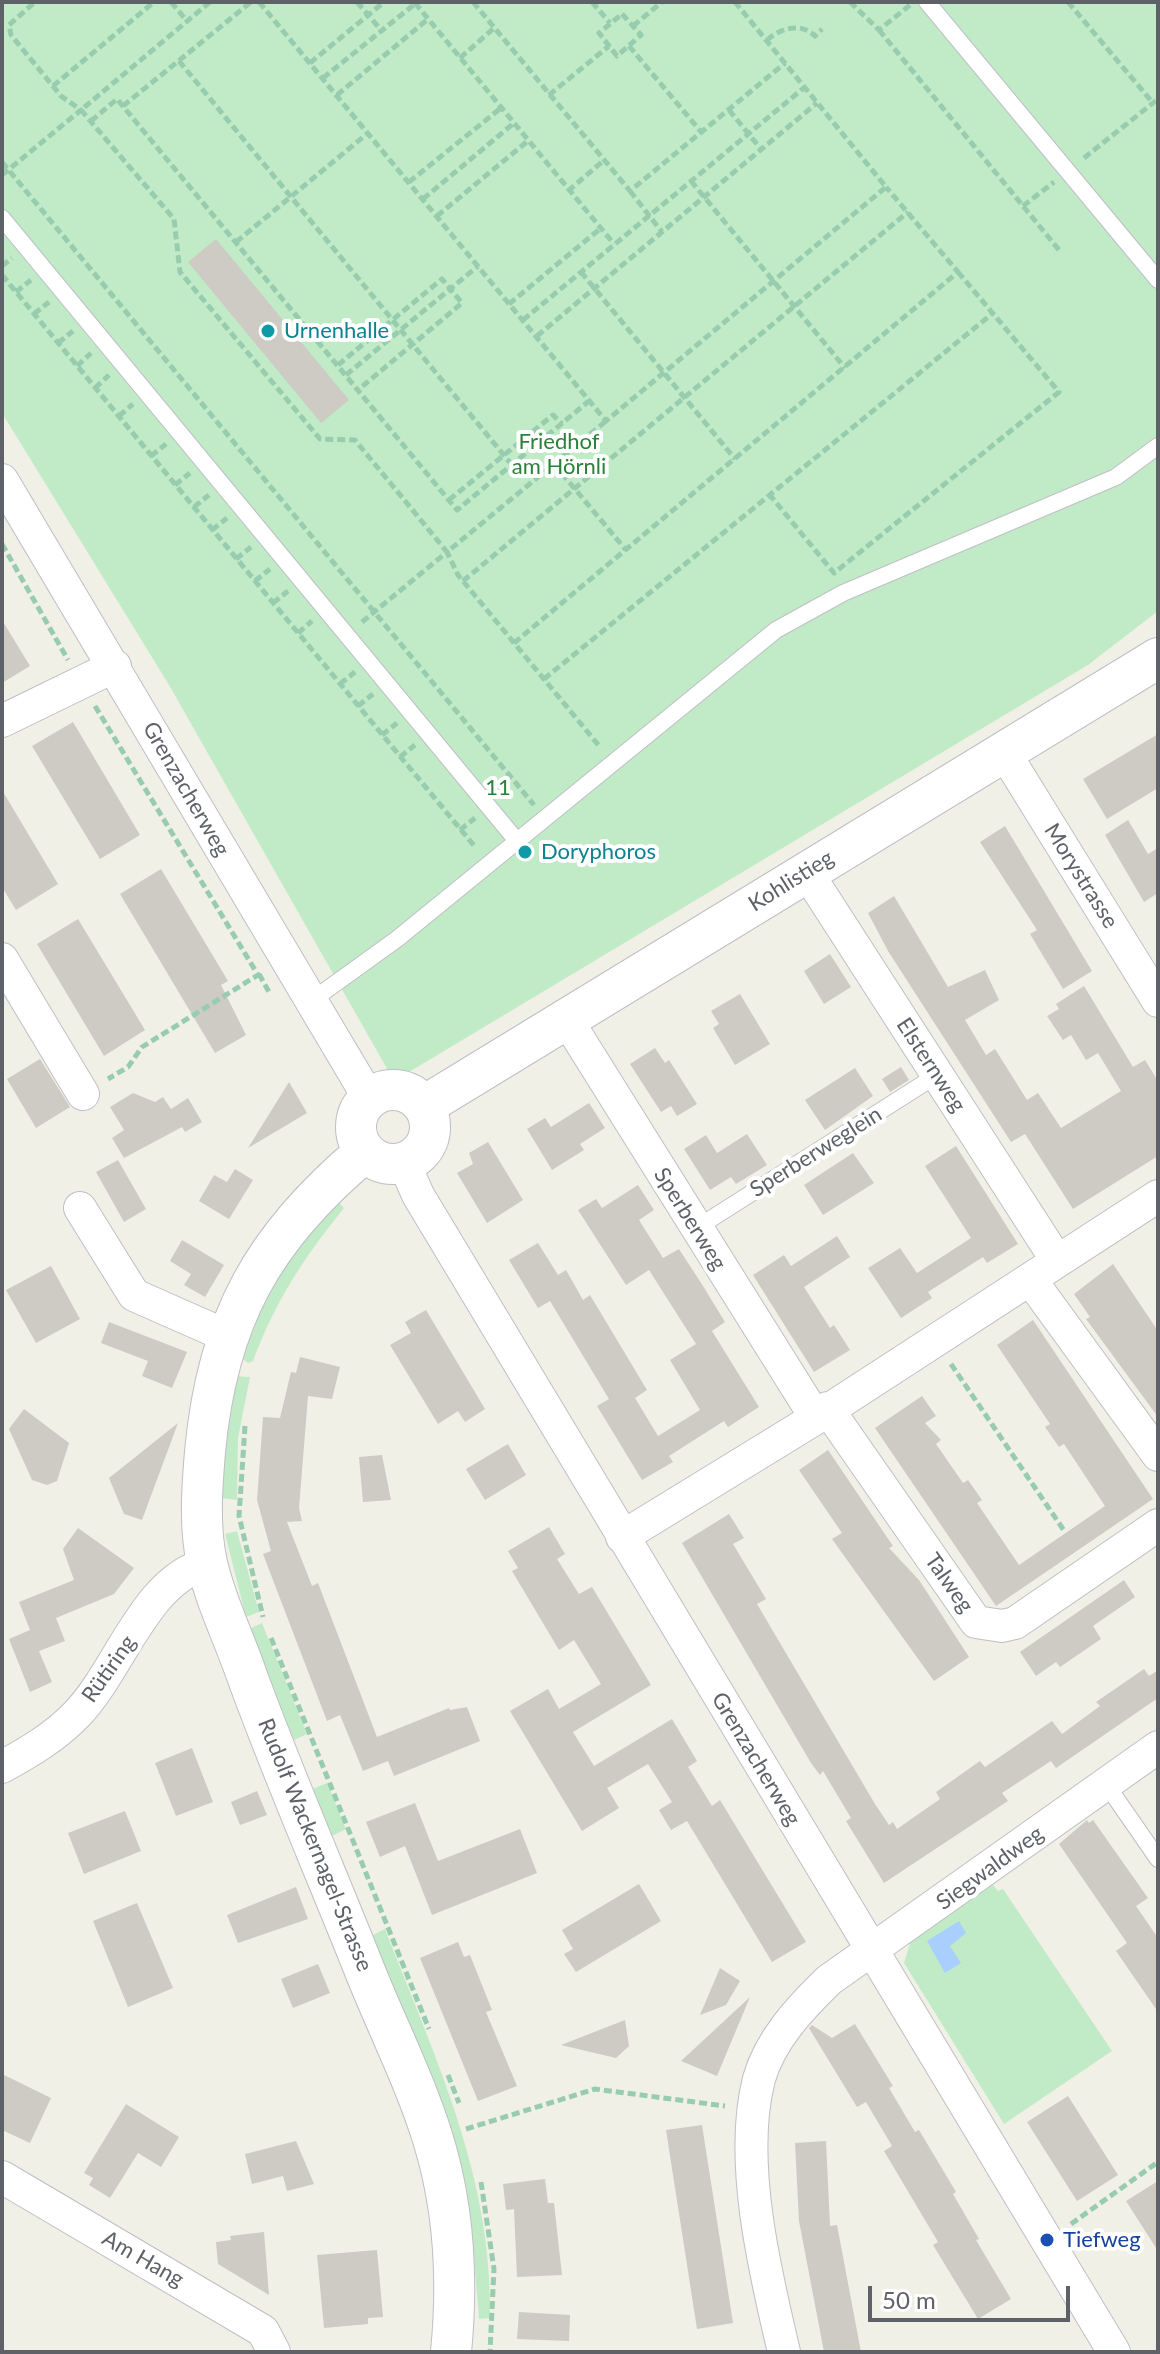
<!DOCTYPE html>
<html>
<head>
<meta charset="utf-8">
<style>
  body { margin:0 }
  #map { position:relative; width:1160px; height:2354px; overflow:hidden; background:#f1f0e6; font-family:Lato,sans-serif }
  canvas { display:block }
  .frame { position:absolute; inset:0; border:4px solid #5e6168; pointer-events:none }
  .scale { position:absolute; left:868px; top:2286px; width:202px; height:36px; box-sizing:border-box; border:4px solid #5e6168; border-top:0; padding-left:10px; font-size:24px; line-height:28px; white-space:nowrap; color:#5e6168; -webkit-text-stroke:6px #fff; paint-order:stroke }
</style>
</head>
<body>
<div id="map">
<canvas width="1160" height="2354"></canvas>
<div class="frame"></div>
<div class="scale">50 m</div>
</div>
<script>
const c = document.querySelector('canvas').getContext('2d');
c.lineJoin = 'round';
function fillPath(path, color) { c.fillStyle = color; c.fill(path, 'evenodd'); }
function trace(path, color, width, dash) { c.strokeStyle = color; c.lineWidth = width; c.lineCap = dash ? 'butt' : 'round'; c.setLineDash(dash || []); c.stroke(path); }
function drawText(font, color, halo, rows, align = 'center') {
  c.font = font + ' Lato,sans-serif'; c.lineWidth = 8; c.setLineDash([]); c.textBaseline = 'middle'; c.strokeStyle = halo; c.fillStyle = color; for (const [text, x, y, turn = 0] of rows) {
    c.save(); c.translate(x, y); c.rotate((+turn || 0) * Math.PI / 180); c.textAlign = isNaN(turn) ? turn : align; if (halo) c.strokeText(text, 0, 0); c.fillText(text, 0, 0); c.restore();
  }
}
const green = new Path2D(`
  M 2,2 L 1158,2 L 1158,611 L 1088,665 L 394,1081 L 169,685 L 2,413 Z
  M 335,1198 L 344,1208 C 303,1259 276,1300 253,1361 L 248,1363 L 238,1355 L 260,1292 Z
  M 235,1376 L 250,1377 L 238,1438 L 237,1500 L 221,1498 L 222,1451 Z
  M 237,1531 L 259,1612 L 246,1617 L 225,1534 Z
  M 262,1623 L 307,1734 L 294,1740 L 249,1629 Z
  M 327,1783 L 346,1829 L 332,1836 L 312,1789 Z
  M 986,1876 L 998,1891 L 1003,1889 L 1112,2051 L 1004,2124 L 904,1963 L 915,1927 Z
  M 385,1929 C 435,2058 493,2177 490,2318 L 479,2319 L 472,2233 L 446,2120 L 373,1935 Z`);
const water = new Path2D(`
  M 959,1921 L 966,1933 L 950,1946 L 961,1963 L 945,1973 L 927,1941 Z`);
const building = new Path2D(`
  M 216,239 L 349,400 L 321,423 L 188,262 Z
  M 2,620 L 30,666 L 2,683 Z
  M 73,722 L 140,835 L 100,859 L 32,746 Z
  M 1158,734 L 1158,788 L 1107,819 L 1083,779 Z
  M 2,790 L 58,884 L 16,910 L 2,887 Z
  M 1128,820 L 1148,854 L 1158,848 L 1158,893 L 1144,902 L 1105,835 Z
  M 1005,826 L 1092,971 L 1063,989 L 1030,934 L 1037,930 L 980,842 Z
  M 161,869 L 228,981 L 221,985 L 246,1035 L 215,1053 L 120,894 Z
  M 894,896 L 948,987 L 985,970 L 999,1000 L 965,1020 L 986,1055 L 995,1049 L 1027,1100 L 1038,1093 L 1061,1128 L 1121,1091 L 1098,1053 L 1086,1060 L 1071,1035 L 1063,1040 L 1047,1016 L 1059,1009 L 1056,1004 L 1084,986 L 1133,1067 L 1145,1060 L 1158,1081 L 1158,1156 L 1073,1209 L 1025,1134 L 1011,1142 L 888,951 L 868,913 Z
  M 78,919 L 145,1030 L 104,1056 L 37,944 Z
  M 830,954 L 851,987 L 824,1004 L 804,971 Z
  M 740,994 L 770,1044 L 735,1065 L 713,1028 L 719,1024 L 711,1011 Z
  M 655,1048 L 665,1063 L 669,1060 L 697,1104 L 677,1116 L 671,1106 L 661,1112 L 630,1064 Z
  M 40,1059 L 70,1107 L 36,1128 L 7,1079 Z
  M 901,1067 L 909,1080 L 890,1092 L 882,1079 Z
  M 855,1068 L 873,1096 L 825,1130 L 805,1100 Z
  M 289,1082 L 307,1113 L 248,1148 Z
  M 133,1093 L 155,1102 L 163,1097 L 171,1109 L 188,1098 L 202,1122 L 185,1132 L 182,1127 L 124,1158 L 112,1138 L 124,1130 L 110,1107 Z
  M 589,1103 L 605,1128 L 580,1144 L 584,1150 L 552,1170 L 527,1129 L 545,1118 L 551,1127 Z
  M 747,1134 L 767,1165 L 736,1184 L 731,1177 L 710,1190 L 684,1149 L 706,1135 L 717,1153 Z
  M 488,1142 L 523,1200 L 487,1223 L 457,1173 L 473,1164 L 469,1153 Z
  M 956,1146 L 1018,1244 L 987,1263 L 983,1257 L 928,1292 L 932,1298 L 901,1318 L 868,1268 L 900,1248 L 917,1273 L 971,1238 L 925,1166 Z
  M 853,1153 L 874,1183 L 823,1215 L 804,1185 Z
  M 118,1160 L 146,1209 L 124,1222 L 96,1172 Z
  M 235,1169 L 253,1180 L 229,1219 L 199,1201 L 214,1175 L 227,1182 Z
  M 638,1185 L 654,1210 L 639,1220 L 663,1258 L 679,1249 L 703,1286 L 725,1322 L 712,1331 L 759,1407 L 728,1427 L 724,1421 L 669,1456 L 673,1462 L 642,1480 L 597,1406 L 609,1399 L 550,1301 L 538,1308 L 509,1260 L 538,1243 L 558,1275 L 566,1270 L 583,1300 L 590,1295 L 647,1390 L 635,1398 L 658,1436 L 700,1410 L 670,1360 L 696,1344 L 649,1270 L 626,1285 L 578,1210 L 596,1199 L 602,1208 Z
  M 837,1236 L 850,1257 L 804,1287 L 830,1328 L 834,1325 L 850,1350 L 814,1372 L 753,1275 L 784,1255 L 791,1266 Z
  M 182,1240 L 224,1265 L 205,1297 L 184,1285 L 191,1274 L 170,1261 Z
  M 1113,1264 L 1158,1331 L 1158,1417 L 1086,1319 L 1090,1317 L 1074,1294 Z
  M 51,1266 L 80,1319 L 36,1343 L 6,1290 Z
  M 426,1310 L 485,1409 L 465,1422 L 458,1411 L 438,1424 L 390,1345 L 411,1333 L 405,1322 Z
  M 1033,1320 L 1153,1499 L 996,1606 L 875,1428 L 922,1396 L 936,1416 L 925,1423 L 941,1440 L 936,1444 L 963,1483 L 968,1480 L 982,1500 L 977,1503 L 1019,1565 L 1105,1506 L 1064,1444 L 1059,1447 L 1045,1427 L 1050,1424 L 997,1345 Z
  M 109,1322 L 187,1352 L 172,1388 L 142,1376 L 148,1361 L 101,1343 Z
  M 300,1357 L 340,1367 L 332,1399 L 308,1396 L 299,1508 L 302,1521 L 287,1522 L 312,1586 L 318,1583 L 377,1737 L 449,1708 L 450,1710 L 467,1707 L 480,1741 L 394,1776 L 388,1761 L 363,1771 L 340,1715 L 327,1721 L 263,1554 L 271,1551 L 257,1500 L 263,1417 L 280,1418 L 291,1372 L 296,1373 Z
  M 24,1409 L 69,1443 L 57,1481 L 47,1485 L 32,1480 L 9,1429 Z
  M 178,1423 L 142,1520 L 124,1514 L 109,1478 Z
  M 508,1444 L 526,1475 L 485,1500 L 466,1469 Z
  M 828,1450 L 893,1546 L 889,1548 L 919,1580 L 969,1657 L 934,1681 L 832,1539 L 842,1533 L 799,1470 Z
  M 382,1455 L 391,1500 L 363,1502 L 359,1457 Z
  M 729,1514 L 744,1538 L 733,1544 L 766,1599 L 757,1604 L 875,1804 L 889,1825 L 893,1822 L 897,1829 L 940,1799 L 936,1792 L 980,1761 L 985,1767 L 1052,1721 L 1062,1734 L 1100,1706 L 1096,1702 L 1144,1669 L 1149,1676 L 1158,1670 L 1158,1698 L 1056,1768 L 1051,1761 L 1002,1793 L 1008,1801 L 884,1883 L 846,1821 L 851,1818 L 823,1771 L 820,1775 L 811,1763 L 682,1543 Z
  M 549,1527 L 565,1554 L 557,1559 L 579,1594 L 592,1587 L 651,1685 L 573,1732 L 594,1766 L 672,1719 L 697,1761 L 688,1767 L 712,1806 L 720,1800 L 806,1942 L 772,1962 L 687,1821 L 671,1830 L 659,1810 L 672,1802 L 648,1764 L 607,1788 L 619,1808 L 582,1831 L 510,1711 L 548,1689 L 559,1709 L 601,1684 L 574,1640 L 559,1650 L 512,1571 L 518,1568 L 508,1551 Z
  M 78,1528 L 134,1568 L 114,1594 L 56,1618 L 65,1641 L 39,1651 L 52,1682 L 30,1692 L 9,1639 L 30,1630 L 19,1602 L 74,1580 L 63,1549 Z
  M 1124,1580 L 1135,1597 L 1093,1626 L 1101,1639 L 1060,1667 L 1056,1662 L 1036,1676 L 1020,1652 Z
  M 192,1748 L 213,1802 L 176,1816 L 155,1763 Z
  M 257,1791 L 267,1815 L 240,1825 L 231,1802 Z
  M 415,1803 L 438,1861 L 520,1829 L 537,1873 L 432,1915 L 405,1846 L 380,1857 L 366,1822 Z
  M 125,1811 L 141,1851 L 84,1874 L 68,1833 Z
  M 1087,1820 L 1089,1823 L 1093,1820 L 1148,1898 L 1136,1906 L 1158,1938 L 1158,2012 L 1116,1951 L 1127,1943 L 1059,1844 Z
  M 639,1884 L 661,1921 L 576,1972 L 564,1954 L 573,1949 L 562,1930 Z
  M 296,1887 L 308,1919 L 238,1943 L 227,1915 Z
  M 137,1903 L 173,1988 L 128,2007 L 93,1921 Z
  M 458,1942 L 464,1957 L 470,1955 L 492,2010 L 486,2012 L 517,2086 L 478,2101 L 420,1958 Z
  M 318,1964 L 330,1993 L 293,2008 L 281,1979 Z
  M 720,1968 L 740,1981 L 726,2005 L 700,2015 Z
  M 750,1997 L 717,2076 L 681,2061 Z
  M 625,2020 L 629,2046 L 616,2058 L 561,2045 Z
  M 855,2024 L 893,2086 L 889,2088 L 915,2132 L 919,2130 L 956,2192 L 953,2194 L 979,2239 L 976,2240 L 1011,2299 L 978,2319 L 933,2245 L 938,2242 L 884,2151 L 892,2146 L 866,2102 L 857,2107 L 809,2028 L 812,2025 L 832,2038 Z
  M 2,2074 L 51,2098 L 30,2143 L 2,2130 Z
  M 1068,2096 L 1118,2175 L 1077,2201 L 1027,2122 Z
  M 126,2104 L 179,2137 L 161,2167 L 138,2153 L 110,2198 L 89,2185 L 93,2178 L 84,2173 Z
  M 702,2125 L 733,2323 L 697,2329 L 666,2130 Z
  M 296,2141 L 314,2184 L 287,2191 L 283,2176 L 252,2184 L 245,2154 Z
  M 826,2141 L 830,2226 L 837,2225 L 861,2352 L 824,2352 L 799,2221 L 795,2143 Z
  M 545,2179 L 548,2203 L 554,2203 L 562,2275 L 517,2277 L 514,2209 L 506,2210 L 503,2184 Z
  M 1158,2181 L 1158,2251 L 1126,2201 Z
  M 264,2232 L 269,2295 L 218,2264 L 216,2242 L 231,2240 L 230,2236 Z
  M 377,2250 L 383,2317 L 368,2318 L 368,2324 L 324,2328 L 317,2255 Z
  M 519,2312 L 570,2315 L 569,2341 L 517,2339 Z`);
const path = new Path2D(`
  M 171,2 L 187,21
  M 210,2 L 81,110 L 174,219 L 180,272 L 320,439 L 355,440 L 447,552 L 606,421
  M 259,2 L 606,421 L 886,187 L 735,2
  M 357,2 L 381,30
  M 473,2 L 630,191 L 785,63
  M 592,2 L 610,23
  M 850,2 L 879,30 L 910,5
  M 1068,2 L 1153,103
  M 415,3 L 614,244
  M 622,14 L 641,35 L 617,56 L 599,33 Z
  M 633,26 L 662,2
  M 879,30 L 1059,250
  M 767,40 C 781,28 801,22 815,36 L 822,29
  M 629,46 L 702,133
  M 460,58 L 494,28
  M 179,61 L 512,465
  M 310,63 L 384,2
  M 323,78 L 416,3
  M 53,86 L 154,2
  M 337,95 L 428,19
  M 549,95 L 609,46
  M 123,106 L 251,2
  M 729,110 L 761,149
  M 91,121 L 117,99 L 457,510 L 589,401
  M 1084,158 L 1158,99
  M 2,162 L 534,805
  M 2,175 L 81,110 L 61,96 L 11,35 L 9,25 L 35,2
  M 691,181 L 845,368
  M 409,182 L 501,108
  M 568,191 L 603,161
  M 630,191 L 662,232
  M 423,199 L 514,123
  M 1023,206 L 1054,182
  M 437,216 L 529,140
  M 236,242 L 368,133
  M 2,266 L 12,258
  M 581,272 L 735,459
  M 2,275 L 476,848
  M 16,292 L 31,280
  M 509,304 L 601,228
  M 34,314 L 49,302
  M 523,320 L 805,87
  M 537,336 L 817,103
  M 58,343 L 73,331
  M 338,365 L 442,279 L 462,303 L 358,390
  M 77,366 L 91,353
  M 346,375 L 478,266
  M 95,388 L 109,375
  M 119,416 L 133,404
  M 151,456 L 166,444
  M 554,464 L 626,550
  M 175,485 L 190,473
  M 769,494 L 834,573 L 1059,392 L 958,272
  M 449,500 L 553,415 L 562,424
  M 194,507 L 209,495
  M 212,530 L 227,518
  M 2,544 L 68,660
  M 236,559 L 251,547
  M 255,581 L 270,569
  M 463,581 L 908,212
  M 273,603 L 288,591
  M 362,622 L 447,552 L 458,575 L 600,747
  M 298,633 L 312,621
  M 514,643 L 958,272 L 886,187
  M 544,679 L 993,313
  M 340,684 L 355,672
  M 95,706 L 258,975 L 142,1047 L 128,1067 L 108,1079
  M 358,706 L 373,694
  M 382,735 L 397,723
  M 400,757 L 415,745
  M 460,830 L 475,818
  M 259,974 L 269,992
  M 951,1364 L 1065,1532
  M 245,1426 L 239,1516 L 263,1617
  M 271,1638 L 429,2029
  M 448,2075 L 459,2103
  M 466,2129 L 595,2089 L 725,2106
  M 481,2182 L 494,2269 L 490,2352
  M 1071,2224 L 1158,2162`);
const service = new Path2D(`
  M 927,2 L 1158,280
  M 2,218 L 517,841
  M 311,1001 L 397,939 L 776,630 L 843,593 L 1116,477 L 1158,446
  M 695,1229 L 937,1075
  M 1106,1784 L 1158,1859`);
const minor = new Path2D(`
  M 2,480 L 369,1098
  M 2,721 L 115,666
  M 1004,752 L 1158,1001
  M 806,871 L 1056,1259
  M 2,959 L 83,1094
  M 567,1020 L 816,1418
  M 404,1163 L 418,1195 L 1114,2352
  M 80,1208 L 134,1295 L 227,1336
  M 1030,1279 L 1158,1455
  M 827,1408 L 976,1622 L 1002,1626 L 1015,1623 L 1158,1525
  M 622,1537 L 816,1418 L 1158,1196
  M 2,1767 C 29,1752 55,1737 77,1714 C 119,1671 145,1579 207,1564
  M 2,2177 L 263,2331 L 274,2352
  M 784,2352 C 765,2272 738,2160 759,2079 C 770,2040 800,2008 829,1980 L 1158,1747`);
const tertiary = new Path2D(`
  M356 1127a37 37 0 1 1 74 0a37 37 0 1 1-74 0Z
  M 424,1106 L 1158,658
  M 365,1152 C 263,1237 217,1320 205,1452 C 202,1488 199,1527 207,1563 C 215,1600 234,1638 246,1673 C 283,1775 327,1875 367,1976 C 389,2030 416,2084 433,2139 C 454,2207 458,2281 451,2352`);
const markers = [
  [268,331,8,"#0f9aa8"],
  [525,852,8,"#0f9aa8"],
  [1047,2240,8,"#1a4fb4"]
];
const cultureNames = [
  ["Urnenhalle",284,331],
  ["Doryphoros",541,852]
];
const parkNames = [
  ["Friedhof",559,442],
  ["am Hörnli",559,467],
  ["11",498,788]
];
const streetNames = [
  ["Grenzacherweg",186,789,60],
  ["Morystrasse",1081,876,58],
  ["Kohlistieg",791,881,-32],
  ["Elsternweg",931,1065,57],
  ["Sperberweglein",816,1152,-32],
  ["Sperberweg",690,1219,58],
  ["Talweg",949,1583,55],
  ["Rütiring",109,1669,-55],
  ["Grenzacherweg",756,1759,59],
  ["Rudolf Wackernagel-Strasse",315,1845,68],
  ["Siegwaldweg",990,1868,-36],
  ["Am Hang",143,2259,30]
];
const transitNames = [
  ["Tiefweg",1063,2240]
];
fillPath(green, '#c1ebc6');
fillPath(water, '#a9cfff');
fillPath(building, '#cdcbc3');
trace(service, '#bebfc6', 18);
trace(minor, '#bebfc6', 34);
trace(tertiary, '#bebfc6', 42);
trace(path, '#98ccae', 5, [8, 4]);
trace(service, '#fff', 16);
trace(minor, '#fff', 32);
trace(tertiary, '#fff', 40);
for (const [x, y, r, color] of markers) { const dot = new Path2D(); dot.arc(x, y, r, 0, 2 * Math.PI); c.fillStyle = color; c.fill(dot); trace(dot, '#fff', 3); }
drawText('22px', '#0d838f', '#fff', cultureNames, 'left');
drawText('22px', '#2b813a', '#fff', parkNames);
drawText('22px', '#5e6168', '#fff', streetNames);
drawText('22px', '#164399', '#fff', transitNames, 'left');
</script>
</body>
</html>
